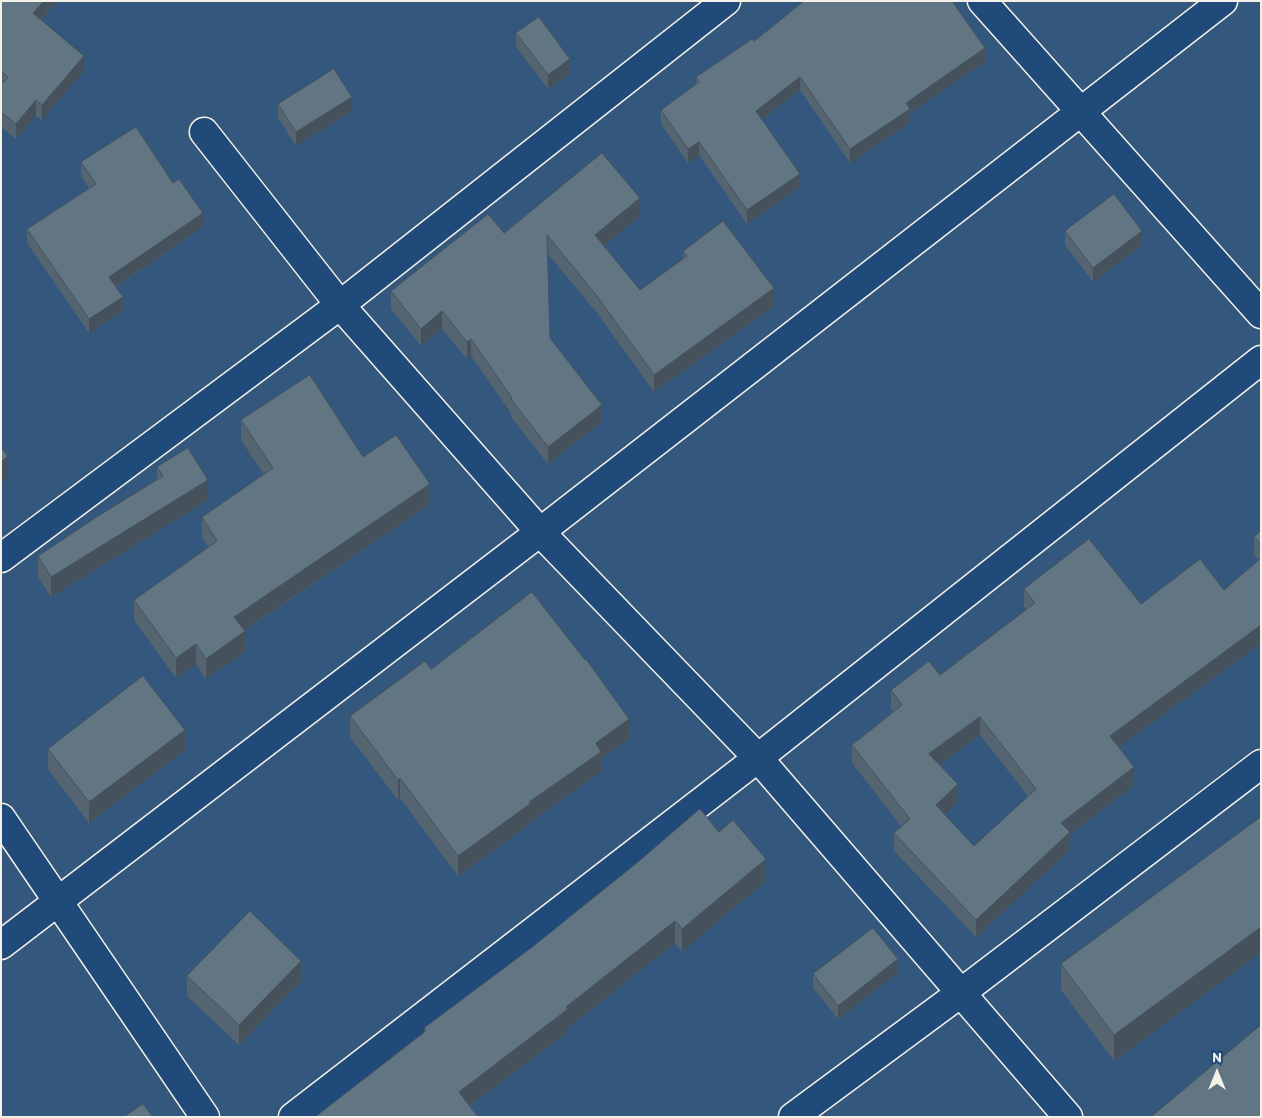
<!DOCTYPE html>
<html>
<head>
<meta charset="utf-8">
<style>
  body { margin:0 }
  #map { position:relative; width:1262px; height:1118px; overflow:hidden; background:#33577d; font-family:Itim,sans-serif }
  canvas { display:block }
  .frame { position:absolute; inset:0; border:2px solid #f4f1e8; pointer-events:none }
  .north { position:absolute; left:1192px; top:1048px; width:50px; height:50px; -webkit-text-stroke:4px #1f4a7a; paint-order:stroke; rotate:0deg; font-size:14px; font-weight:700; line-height:20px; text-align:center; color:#f4f1e8 }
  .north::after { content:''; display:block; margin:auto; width:18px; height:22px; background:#f4f1e8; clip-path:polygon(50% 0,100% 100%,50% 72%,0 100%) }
</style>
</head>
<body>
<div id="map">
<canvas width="1262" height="1118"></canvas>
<div class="frame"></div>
<div class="north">N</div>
</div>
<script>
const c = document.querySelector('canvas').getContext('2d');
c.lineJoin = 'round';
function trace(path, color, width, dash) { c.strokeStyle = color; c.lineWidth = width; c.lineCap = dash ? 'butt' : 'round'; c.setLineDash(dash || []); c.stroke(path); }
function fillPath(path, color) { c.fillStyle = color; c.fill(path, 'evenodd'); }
const street = new Path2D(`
  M 982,1 L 1261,314
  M 204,132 L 340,305 L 540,532 L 758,758 L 1068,1117
  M 1,558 L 340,305 L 726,1
  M 1,818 L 205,1117
  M 1,945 L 540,532 L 1223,1
  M 293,1117 L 758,758 L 1261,360`);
const secondary = new Path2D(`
  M 793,1117 L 962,992 L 1261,764`);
const wall = new Path2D(`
  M 1,1 L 57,1 L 41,20 L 84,71 L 42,120 L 36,116 L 16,139 L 1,127 Z
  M 516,33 L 570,73 L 548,89 L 516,47 Z
  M 754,41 L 985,62 L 910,113 L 910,123 L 850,163 L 800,90 L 762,120 L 800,187 L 747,224 L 699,155 L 688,163 L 661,124 L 661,110 L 696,84 L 696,77 Z
  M 278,104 L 352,111 L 296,146 L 278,118 Z
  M 81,162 L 203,227 L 116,287 L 123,311 L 89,333 L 27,243 L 27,229 L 89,188 L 81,176 Z
  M 640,216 L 604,246 L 640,290 L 683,259 L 683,251 L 774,306 L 654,392 L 597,313 L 547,253 L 550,338 L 602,422 L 548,464 L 511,417 L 511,413 L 471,356 L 467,359 L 442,329 L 421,346 L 391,309 L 391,291 L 504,233 Z
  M 1065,231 L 1142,245 L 1093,282 L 1065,245 Z
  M 241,420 L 363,457 L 430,504 L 244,631 L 245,652 L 206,679 L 196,664 L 176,678 L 134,620 L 134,600 L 208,547 L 202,537 L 202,517 L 264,475 L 241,440 Z
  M 157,467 L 208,500 L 51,597 L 38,577 L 38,556 L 157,479 Z
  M 1261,531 L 1261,643 L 1119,747 L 1134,785 L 1070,834 L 1070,850 L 976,937 L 894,851 L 894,833 L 901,826 L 852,763 L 852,745 L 893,712 L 891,708 L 891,690 L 940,675 L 1026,610 L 1024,607 L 1024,589 L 1141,604 L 1224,590 L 1259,560 L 1254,555 L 1254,537 ZM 980,735 L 1028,796 L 974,846 L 944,815 L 958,802 L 939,765 Z
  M 431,669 L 629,739 L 601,759 L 601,772 L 530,822 L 530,824 L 458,876 L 400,798 L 398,800 L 350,737 L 350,716 Z
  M 48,749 L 185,750 L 89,823 L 48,769 Z
  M 1261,817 L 1114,1061 L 1061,990 L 1061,964 Z
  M 719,832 L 766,881 L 682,952 L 675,943 L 568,1028 L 568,1032 L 470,1106 L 315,1117 L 424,1032 L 424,1028 Z
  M 898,973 L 838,1019 L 813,988 L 813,974 Z
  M 187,976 L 301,981 L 239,1045 L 187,996 Z`);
const shadedWall = new Path2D(`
  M 44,1 L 57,1 L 33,28 L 33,13 Z
  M 985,48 L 985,62 L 910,113 L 910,123 L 850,163 L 850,149 L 906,103 Z
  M 84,56 L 84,71 L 42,120 L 42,105 Z
  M 570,59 L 570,73 L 548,89 L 548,75 Z
  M 800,77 L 800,90 L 756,124 L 756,111 Z
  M 352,97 L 352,111 L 296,146 L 296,132 Z
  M 36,100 L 36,116 L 16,139 L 16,124 Z
  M 699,142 L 699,155 L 688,163 L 688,149 Z
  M 800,174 L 800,187 L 747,224 L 747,210 Z
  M 640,198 L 640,216 L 595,253 L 595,235 Z
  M 203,213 L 203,227 L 109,291 L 109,277 Z
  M 1142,231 L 1142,245 L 1093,282 L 1093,268 Z
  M 774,288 L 774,306 L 654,392 L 654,375 Z
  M 123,297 L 123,311 L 89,333 L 89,319 Z
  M 442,311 L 442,329 L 421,346 L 421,329 Z
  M 471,339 L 471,356 L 467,359 L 467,342 Z
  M 602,405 L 602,422 L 548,464 L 548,447 Z
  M 8,456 L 8,477 L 1,482 L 1,462 Z
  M 208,480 L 208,500 L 51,597 L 51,577 Z
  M 430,484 L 430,504 L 234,637 L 234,617 Z
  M 1261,625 L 1261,643 L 1110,754 L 1110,736 Z
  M 245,631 L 245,652 L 206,679 L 206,659 Z
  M 196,644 L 196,664 L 176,678 L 176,658 Z
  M 980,717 L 980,735 L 929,772 L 929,754 Z
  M 629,719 L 629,739 L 601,759 L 601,772 L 530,822 L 530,824 L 458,876 L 458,856 L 529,802 L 596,743 Z
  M 185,730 L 185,750 L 89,823 L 89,802 Z
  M 1134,767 L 1134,785 L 1070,834 L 1070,850 L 976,937 L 976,920 L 1061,823 Z
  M 400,778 L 400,798 L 398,800 L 398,780 Z
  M 958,784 L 958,802 L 936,823 L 936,805 Z
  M 766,859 L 766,881 L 682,952 L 682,929 Z
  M 675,921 L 675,943 L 568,1028 L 568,1032 L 459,1114 L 459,1092 Z
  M 1261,927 L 1261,953 L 1114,1061 L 1114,1035 Z
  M 898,959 L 898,973 L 838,1019 L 838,1006 Z
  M 301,961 L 301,981 L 239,1045 L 239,1025 Z`);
const building = new Path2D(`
  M 1,1 L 44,1 L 33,13 L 84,56 L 42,105 L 36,100 L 16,124 L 1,112 L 1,85 L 8,77 L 1,71 Z
  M 804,1 L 952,1 L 985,48 L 906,103 L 910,109 L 850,149 L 800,77 L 756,111 L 800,174 L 747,210 L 699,142 L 688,149 L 661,110 L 699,82 L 696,77 L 752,39 L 754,41 Z
  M 539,17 L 570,59 L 548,75 L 516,33 Z
  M 334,69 L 352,97 L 296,132 L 278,104 Z
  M 136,127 L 173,183 L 179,179 L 203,213 L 109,277 L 123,297 L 89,319 L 27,229 L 96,184 L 81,162 Z
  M 602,153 L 640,198 L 595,235 L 640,290 L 687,256 L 683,251 L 723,221 L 774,288 L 654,375 L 597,296 L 547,235 L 550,338 L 602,405 L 548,447 L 511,399 L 512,398 L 471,339 L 467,342 L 442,311 L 421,329 L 391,291 L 488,214 L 504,233 Z
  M 1114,194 L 1142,231 L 1093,268 L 1065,231 Z
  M 310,375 L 363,457 L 396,435 L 430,484 L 234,617 L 245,631 L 206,659 L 196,644 L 176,658 L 134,600 L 217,541 L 202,517 L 273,468 L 241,420 Z
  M 1,448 L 8,456 L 1,462 Z
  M 188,448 L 208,480 L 51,577 L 38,556 L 95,518 L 163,476 L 157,467 Z
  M 1261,531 L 1261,544 L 1254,537 Z
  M 1089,539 L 1141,604 L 1200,559 L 1224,590 L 1261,558 L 1261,625 L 1110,736 L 1134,767 L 1061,823 L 1070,832 L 976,920 L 894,833 L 910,819 L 852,745 L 902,705 L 891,690 L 929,661 L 940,675 L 1035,603 L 1024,589 ZM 980,717 L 1036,789 L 974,846 L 936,805 L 958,784 L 929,754 Z
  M 532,592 L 585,660 L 586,659 L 629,719 L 596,743 L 601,752 L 529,802 L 530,804 L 458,856 L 400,778 L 398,780 L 350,716 L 425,661 L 431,669 Z
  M 143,676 L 185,730 L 89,802 L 48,749 Z
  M 700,809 L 719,832 L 733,820 L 766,859 L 682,929 L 675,921 L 566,1007 L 568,1009 L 459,1092 L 478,1117 L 315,1117 L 426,1031 L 424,1028 L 531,948 L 638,862 Z
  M 1261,817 L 1261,927 L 1114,1035 L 1061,964 Z
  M 250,911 L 301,961 L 239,1025 L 187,976 Z
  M 873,928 L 898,959 L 838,1006 L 813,974 Z
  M 1261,1025 L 1261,1116 L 1259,1117 L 1151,1117 Z
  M 143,1104 L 153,1117 L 124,1117 Z`);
trace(street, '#f4f1e8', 31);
trace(secondary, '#f4f1e8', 31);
trace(street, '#1f4a7a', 28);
trace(secondary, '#1f4a7a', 28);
fillPath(wall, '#546571');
fillPath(shadedWall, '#45525c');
fillPath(building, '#627583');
trace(building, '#45525c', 1);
</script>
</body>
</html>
